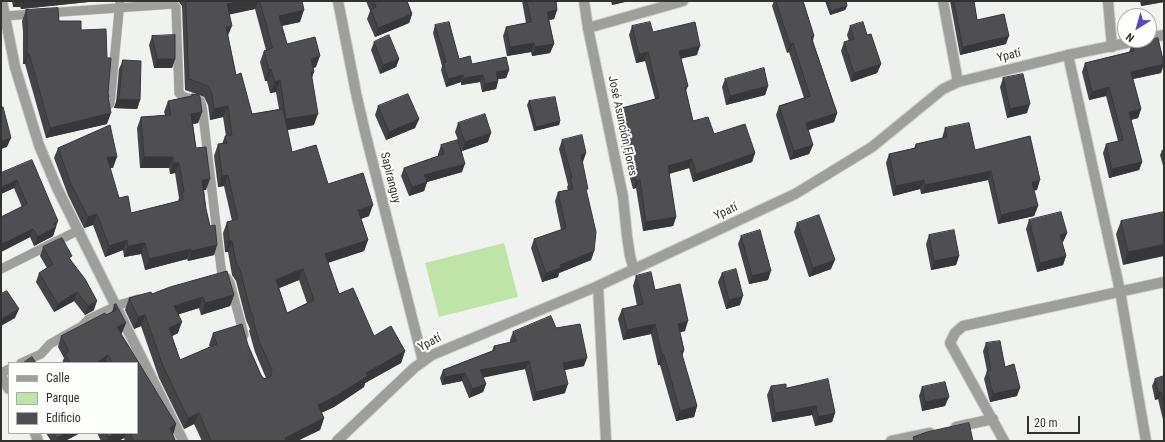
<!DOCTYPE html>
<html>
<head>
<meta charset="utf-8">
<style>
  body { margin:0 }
  #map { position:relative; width:1165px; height:442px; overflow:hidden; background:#eff2ee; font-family:"Roboto Condensed",sans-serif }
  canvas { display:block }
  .frame { position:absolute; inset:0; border:2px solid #323331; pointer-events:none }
  .legend { position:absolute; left:8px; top:362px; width:130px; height:72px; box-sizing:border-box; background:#fdfffc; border:1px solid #acadab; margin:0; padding:5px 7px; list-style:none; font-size:12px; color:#323331 }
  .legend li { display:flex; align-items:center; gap:8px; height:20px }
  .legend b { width:20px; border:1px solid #acadab }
  .north { position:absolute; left:1117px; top:8px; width:40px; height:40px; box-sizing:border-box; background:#fdfffc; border:1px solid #acadab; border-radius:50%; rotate:217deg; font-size:11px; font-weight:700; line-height:16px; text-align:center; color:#323331 }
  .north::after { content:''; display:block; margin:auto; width:14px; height:18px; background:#5f45be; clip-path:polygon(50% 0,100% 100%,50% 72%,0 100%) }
  .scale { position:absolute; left:1027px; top:416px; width:53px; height:18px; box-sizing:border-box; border:2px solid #323331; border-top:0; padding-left:5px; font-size:12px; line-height:14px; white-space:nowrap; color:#323331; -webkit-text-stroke:3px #fdfffc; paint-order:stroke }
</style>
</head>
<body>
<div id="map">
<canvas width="1165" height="442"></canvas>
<div class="frame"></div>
<ul class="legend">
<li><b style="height:5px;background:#9e9f9d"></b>Calle</li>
<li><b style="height:11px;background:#bee4a8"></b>Parque</li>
<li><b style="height:11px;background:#4f4f53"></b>Edificio</li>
</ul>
<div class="north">N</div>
<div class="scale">20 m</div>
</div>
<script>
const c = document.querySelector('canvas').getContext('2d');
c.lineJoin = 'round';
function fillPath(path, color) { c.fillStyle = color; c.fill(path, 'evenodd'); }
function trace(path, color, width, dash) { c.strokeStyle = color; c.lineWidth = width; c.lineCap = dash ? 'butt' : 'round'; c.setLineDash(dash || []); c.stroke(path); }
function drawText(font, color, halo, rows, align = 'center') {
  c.font = font + ' "Roboto Condensed",sans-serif'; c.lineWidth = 4; c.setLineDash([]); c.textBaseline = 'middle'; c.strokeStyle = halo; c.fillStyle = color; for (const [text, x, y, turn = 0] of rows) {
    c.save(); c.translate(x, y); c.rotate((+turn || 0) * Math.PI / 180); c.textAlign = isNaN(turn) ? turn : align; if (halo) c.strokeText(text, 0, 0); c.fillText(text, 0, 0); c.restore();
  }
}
const green = new Path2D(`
  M 504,243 L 518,297 L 439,317 L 425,263 Z`);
const service = new Path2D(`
  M 5,16 L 173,4 L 176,7 L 179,93 C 185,100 193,98 200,101 L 202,106 L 222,276 L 227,278 L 230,283 L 244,335
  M 110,104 L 120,1
  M 1,269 L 79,230
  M 21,363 L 41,354 L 50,344 L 82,326 L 89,319 L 116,306 L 138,299
  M 1,373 L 9,369`);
const minor = new Path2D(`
  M 2,1 L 15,67 L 39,145 L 57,188 L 183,441
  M 338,1 L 356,93 L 365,132 L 423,361
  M 943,1 L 958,82
  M 1108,1 L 1112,47
  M 588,28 L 683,1
  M 1068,55 L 1120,291 L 1146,441
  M 598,286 L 606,441
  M 1,376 L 9,389
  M 956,427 L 993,419
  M 35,433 L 38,441
  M 891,441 L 930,433
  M 1004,441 L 950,343 L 955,333 L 963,326 L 1164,282`);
const tertiary = new Path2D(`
  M 584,1 L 588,28 L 623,197 L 627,236 L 630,256 L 634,270
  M 1149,38 L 1164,35
  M 337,441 L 414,368 L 432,355 L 598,286 L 795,194 L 872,147 L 943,89 L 958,82 L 1068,55 L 1141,40`);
const wall = new Path2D(`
  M 12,1 L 98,1 L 21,9 L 20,7 L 13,7 Z
  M 178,1 L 302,1 L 300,22 L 282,26 L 287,44 L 316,67 L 313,68 L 312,78 L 314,125 L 287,130 L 292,152 L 328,184 L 369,216 L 361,219 L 368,240 L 364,251 L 328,263 L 339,294 L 374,336 L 405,351 L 401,363 L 365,383 L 364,387 L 334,407 L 321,413 L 324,418 L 320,430 L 297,441 L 202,441 L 194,424 L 184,429 L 159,378 L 141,326 L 134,329 L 125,310 L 129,298 L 152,294 L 234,295 L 230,306 L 201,315 L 199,308 L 179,314 L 178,333 L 172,336 L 180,360 L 210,347 L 209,345 L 213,333 L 248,345 L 261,375 L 263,378 L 266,378 L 255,352 L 249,331 L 250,329 L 246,320 L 236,281 L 232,275 L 228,252 L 225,252 L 223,233 L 227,222 L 232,221 L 224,186 L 218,187 L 214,156 L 218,144 L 222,144 L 225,136 L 226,136 L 223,117 L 210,120 L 208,105 L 204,97 L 199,95 L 202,112 L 198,123 L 193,124 L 196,148 L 206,190 L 204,190 L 206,209 L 210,226 L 217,245 L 214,255 L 188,261 L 187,259 L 145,270 L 141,254 L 124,257 L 123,250 L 105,257 L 93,225 L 84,228 L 83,226 L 68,195 L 54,158 L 58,148 L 113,168 L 110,168 L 119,198 L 131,213 L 178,201 L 179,198 L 175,173 L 170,174 L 169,168 L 140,168 L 137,128 L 141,117 L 165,115 L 164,112 L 168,101 L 191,96 L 192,94 L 199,95 L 185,90 L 182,6 ZM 255,9 L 266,50 L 264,51 L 260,62 L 265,81 L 267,81 L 270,93 L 276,92 L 279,109 L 252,114 L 236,75 L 228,35 L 229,14 ZM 299,280 L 307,303 L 287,313 L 279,288 Z
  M 366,1 L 407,1 L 412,14 L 409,23 L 375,37 L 367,19 L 370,11 Z
  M 522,1 L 556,1 L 557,10 L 554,19 L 549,20 L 554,44 L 550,53 L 532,56 L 531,52 L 507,56 L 503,36 L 506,27 L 526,23 Z
  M 611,1 L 629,1 L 612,5 Z
  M 774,1 L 803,1 L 814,36 L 813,41 L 837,113 L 834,122 L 808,130 L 813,145 L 809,154 L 790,160 L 776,115 L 779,106 L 804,98 L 789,52 L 787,53 L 772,6 Z
  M 825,1 L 846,1 L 847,6 L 845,10 L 830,15 Z
  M 950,1 L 974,1 L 977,20 L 1006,44 L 960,55 Z
  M 1140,1 L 1164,1 L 1164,2 L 1141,6 Z
  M 26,10 L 81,30 L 108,93 L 108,100 L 107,124 L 46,138 L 25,64 L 23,64 L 23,32 L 22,21 Z
  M 435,25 L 459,59 L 472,64 L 509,70 L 506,78 L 498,79 L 498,81 L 496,89 L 482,92 L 480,82 L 461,85 L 461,82 L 446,87 L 441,70 L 442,66 L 433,33 Z
  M 632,26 L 653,32 L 697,55 L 681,58 L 688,86 L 686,91 L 693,121 L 714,134 L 755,153 L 752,162 L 693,182 L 689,168 L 669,174 L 676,217 L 673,226 L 643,231 L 636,188 L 633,189 L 621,145 L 625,136 L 619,117 L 622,108 L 655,99 L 645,61 L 636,63 L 629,35 Z
  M 850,26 L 867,35 L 881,64 L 877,73 L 851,82 L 841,51 L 844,42 L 849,41 L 847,35 Z
  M 152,36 L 175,59 L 172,68 L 154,68 L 149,45 Z
  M 374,42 L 399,59 L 396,67 L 380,74 L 371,50 Z
  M 1132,44 L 1161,73 L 1133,79 L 1141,109 L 1138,118 L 1131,120 L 1142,162 L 1139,170 L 1109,178 L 1103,153 L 1106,144 L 1118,141 L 1106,96 L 1089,100 L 1082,72 L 1085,63 L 1129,52 Z
  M 123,60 L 140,100 L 137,109 L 114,108 L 116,103 L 119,69 Z
  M 1003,78 L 1027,113 L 1007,118 L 1000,87 Z
  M 725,79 L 768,86 L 765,95 L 726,105 L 722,87 Z
  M 529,101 L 560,121 L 559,125 L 534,131 L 527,105 Z
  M 378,106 L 419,119 L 415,128 L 386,140 L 375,115 Z
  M 458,123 L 488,142 L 462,151 L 462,172 L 427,182 L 424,191 L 409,196 L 401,176 L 404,168 L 438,156 L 438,154 L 441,145 L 458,140 L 455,132 Z
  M 945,128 L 975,150 L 1037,190 L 1034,190 L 1038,206 L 1034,216 L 998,224 L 988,180 L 921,194 L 920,189 L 893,196 L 886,163 L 889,154 L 914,148 L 916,144 L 942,138 Z
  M 562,140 L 586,153 L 582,162 L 594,251 L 591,260 L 559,273 L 558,277 L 542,282 L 531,248 L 534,239 L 561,230 L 555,201 L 558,192 L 568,190 L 567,187 L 568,185 L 559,149 Z
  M 1164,150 L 1164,169 L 1160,155 L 1162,151 Z
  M 32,160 L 56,227 L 53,236 L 34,246 L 30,237 L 1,252 L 1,217 L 22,207 L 14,188 L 1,194 Z
  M 1164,212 L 1123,265 L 1116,234 L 1121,221 Z
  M 1029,220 L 1067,233 L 1063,242 L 1062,242 L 1066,256 L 1063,265 L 1037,272 L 1026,229 Z
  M 797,223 L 831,269 L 809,277 L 794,232 Z
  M 929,235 L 959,256 L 956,265 L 931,270 L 926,244 Z
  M 741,236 L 768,280 L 749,284 L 738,244 Z
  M 43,247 L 71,260 L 94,310 L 85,315 L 74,301 L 54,312 L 36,282 L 39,273 L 47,268 L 40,256 Z
  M 722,273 L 740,305 L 726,309 L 718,282 Z
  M 636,276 L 655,290 L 685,331 L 680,332 L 684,350 L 682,356 L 697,406 L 694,417 L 676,421 L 660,365 L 658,365 L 651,334 L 623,340 L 618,319 L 622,309 L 637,306 L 633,286 Z
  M 116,304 L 122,333 L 121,334 L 176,424 L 173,434 L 176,441 L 125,441 L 124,438 L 118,441 L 101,441 L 97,433 L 137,433 L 137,363 L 62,363 L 64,358 L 58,347 L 61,336 L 112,312 L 114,305 Z
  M 556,328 L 584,366 L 565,370 L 565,393 L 533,401 L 525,369 L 483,377 L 486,384 L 483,392 L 469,398 L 462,381 L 442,385 L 440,378 L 443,370 L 492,351 L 494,346 L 510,342 L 510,340 L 513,332 Z
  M 986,343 L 1005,367 L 1017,396 L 990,402 L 984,379 L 987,371 L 983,351 Z
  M 1164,376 L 1164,424 L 1158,399 L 1155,400 L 1152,386 L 1155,379 Z
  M 771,386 L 786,388 L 835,413 L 832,422 L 815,426 L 812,415 L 772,422 L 767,395 Z
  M 922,387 L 945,406 L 922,411 L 919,396 Z
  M 46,433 L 80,433 L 65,441 L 51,441 Z`);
const shadedWall = new Path2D(`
  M 16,1 L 22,1 L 20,7 L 13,7 Z
  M 23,1 L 98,1 L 21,9 Z
  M 243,1 L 258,1 L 255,9 L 223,16 L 227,4 Z
  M 614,1 L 629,1 L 612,5 Z
  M 1143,1 L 1164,1 L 1164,2 L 1141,6 Z
  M 847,6 L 845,10 L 830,15 L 831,11 Z
  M 304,10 L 300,22 L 275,27 L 279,16 Z
  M 557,10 L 554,19 L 544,21 L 547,12 Z
  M 412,14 L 409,23 L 375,37 L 378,28 Z
  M 232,26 L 227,38 L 226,27 Z
  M 1009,36 L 1006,44 L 960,55 L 963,47 Z
  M 534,43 L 531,52 L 507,56 L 510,47 Z
  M 793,43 L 789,52 L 787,53 L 790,44 Z
  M 554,44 L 550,53 L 532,56 L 535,47 Z
  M 700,46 L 697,55 L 676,60 L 679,51 Z
  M 648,52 L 645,61 L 636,63 L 639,54 Z
  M 27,53 L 29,54 L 25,64 L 23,64 Z
  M 320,56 L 316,67 L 307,70 L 311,59 Z
  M 157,59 L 175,59 L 172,68 L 154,68 Z
  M 399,59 L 396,67 L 380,74 L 383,65 Z
  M 881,64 L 877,73 L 851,82 L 854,73 Z
  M 1164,64 L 1161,73 L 1128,80 L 1131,72 Z
  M 271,69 L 267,81 L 265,81 L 269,70 Z
  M 509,70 L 506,78 L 494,80 L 496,72 Z
  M 311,72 L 314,72 L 310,83 Z
  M 463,75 L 461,82 L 446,87 L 448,79 Z
  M 483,75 L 480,82 L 461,85 L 464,78 Z
  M 280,80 L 276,92 L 270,93 L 275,82 Z
  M 498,81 L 496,89 L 482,92 L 485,84 Z
  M 768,86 L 765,95 L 726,105 L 730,96 Z
  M 1109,87 L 1106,96 L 1089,100 L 1092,92 Z
  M 117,99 L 140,100 L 137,109 L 114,108 Z
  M 1030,104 L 1027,113 L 1007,118 L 1010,109 Z
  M 228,106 L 223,117 L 210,120 L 214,109 Z
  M 1141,109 L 1138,118 L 1126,121 L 1129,112 Z
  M 202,112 L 198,123 L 188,125 L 191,114 Z
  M 111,113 L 107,124 L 46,138 L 50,128 Z
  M 837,113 L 834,122 L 802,132 L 806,123 Z
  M 318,114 L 314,125 L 282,131 L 286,119 Z
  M 419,119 L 415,128 L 386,140 L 389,132 Z
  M 560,121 L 559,125 L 534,131 L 536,127 Z
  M 491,133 L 488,142 L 462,151 L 465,142 Z
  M 11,138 L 7,147 L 1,149 L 1,141 Z
  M 813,145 L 809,154 L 790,160 L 794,151 Z
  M 586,153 L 583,162 L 578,163 L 581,155 Z
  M 755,153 L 752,162 L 693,182 L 696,174 Z
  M 107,157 L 117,157 L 113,168 L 104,168 Z
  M 144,157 L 173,157 L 169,168 L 140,168 Z
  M 692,159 L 689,168 L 665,175 L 668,166 Z
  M 1142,162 L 1139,170 L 1109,178 L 1112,169 Z
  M 173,163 L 179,163 L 175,173 L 170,174 Z
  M 465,164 L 462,172 L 427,182 L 424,191 L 409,196 L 412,187 L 424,175 Z
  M 991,171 L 988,180 L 921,194 L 925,185 Z
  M 228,175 L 224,186 L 218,187 L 222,176 Z
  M 210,179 L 206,190 L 199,191 L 202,180 Z
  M 17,180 L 14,188 L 1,194 L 1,187 Z
  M 640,180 L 636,188 L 633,189 L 636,181 Z
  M 924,180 L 920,189 L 893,196 L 896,186 Z
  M 1040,180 L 1037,190 L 1029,192 L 1032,182 Z
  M 373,205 L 369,216 L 354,221 L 358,210 Z
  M 1038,206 L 1034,216 L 998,224 L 1001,215 Z
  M 97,214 L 93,225 L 84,228 L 88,217 Z
  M 676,217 L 673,226 L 643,231 L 646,222 Z
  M 58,221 L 53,236 L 34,246 L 38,237 L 54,223 Z
  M 33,229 L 30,237 L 1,252 L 1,247 L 2,244 Z
  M 1067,233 L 1063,242 L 1057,244 L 1060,235 Z
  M 127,240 L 123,250 L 105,257 L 109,246 Z
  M 368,240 L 364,251 L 320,265 L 325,254 Z
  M 229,241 L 232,241 L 228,252 L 225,252 Z
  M 145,243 L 141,254 L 124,257 L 128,246 Z
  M 1164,244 L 1164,256 L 1123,265 L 1128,252 Z
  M 217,245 L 214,255 L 188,261 L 191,251 Z
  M 191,249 L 187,259 L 145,270 L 149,259 Z
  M 594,251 L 591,260 L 559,273 L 558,277 L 542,282 L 546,273 L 560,265 Z
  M 959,256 L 956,265 L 931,270 L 934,261 Z
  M 1066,256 L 1063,265 L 1037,272 L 1040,263 Z
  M 835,260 L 831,269 L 809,277 L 813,268 Z
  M 303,269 L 299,280 L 272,291 L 276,280 Z
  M 771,271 L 768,280 L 749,284 L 752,276 Z
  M 77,292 L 74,301 L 54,312 L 58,304 Z
  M 234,295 L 230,306 L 201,315 L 205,303 Z
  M 743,296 L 740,305 L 726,309 L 729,300 Z
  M 203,297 L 199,308 L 170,317 L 174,306 Z
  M 97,301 L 94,310 L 85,315 L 88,306 Z
  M 19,309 L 15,318 L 1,326 L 1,319 Z
  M 145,315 L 141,326 L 134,329 L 138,317 Z
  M 688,321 L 685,331 L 674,334 L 678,324 Z
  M 182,322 L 178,333 L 165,340 L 169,328 Z
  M 126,323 L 122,333 L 113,337 L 117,327 Z
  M 655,324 L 651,334 L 623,340 L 627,330 Z
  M 684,350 L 681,360 L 681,351 Z
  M 405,351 L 401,363 L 365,383 L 364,387 L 334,407 L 314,416 L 318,405 L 366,373 Z
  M 108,355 L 105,363 L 96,363 Z
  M 662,355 L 664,355 L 660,365 L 658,365 Z
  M 587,358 L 584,366 L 560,371 L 563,363 Z
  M 529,361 L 525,369 L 477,379 L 480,370 Z
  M 465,373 L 462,381 L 442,385 L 445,377 Z
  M 486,384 L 483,392 L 469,398 L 472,389 Z
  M 568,384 L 565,393 L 533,401 L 536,392 Z
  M 1020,388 L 1017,396 L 990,402 L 993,394 Z
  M 1158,392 L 1161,392 L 1158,399 L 1155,400 Z
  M 949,397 L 945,406 L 922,411 L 925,402 Z
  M 697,406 L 694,417 L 676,421 L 680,411 Z
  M 816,406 L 812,415 L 772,422 L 775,413 Z
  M 199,413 L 194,424 L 184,429 L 188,418 Z
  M 835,413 L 832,422 L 815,426 L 818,417 Z
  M 324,418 L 320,430 L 297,441 L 284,441 L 285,438 Z
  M 176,424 L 173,435 L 170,428 Z
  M 66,433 L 80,433 L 65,441 L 56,441 L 57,438 Z
  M 117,433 L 126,433 L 124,438 L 118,441 L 106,441 L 108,437 Z`);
const building = new Path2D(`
  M 186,1 L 243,1 L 227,4 L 232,26 L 226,27 L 236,75 L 241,73 L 252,114 L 283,109 L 292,152 L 316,145 L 328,184 L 363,173 L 373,205 L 358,210 L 368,240 L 325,254 L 339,294 L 353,288 L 374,336 L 391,326 L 405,351 L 366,373 L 368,376 L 338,395 L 318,405 L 324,418 L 285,438 L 286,441 L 210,441 L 211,441 L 199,413 L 188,418 L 163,366 L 145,315 L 138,317 L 129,298 L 151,292 L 152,294 L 170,287 L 227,271 L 234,295 L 205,303 L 203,297 L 174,306 L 182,322 L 169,328 L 180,360 L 217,344 L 213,333 L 242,324 L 248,345 L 261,375 L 263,378 L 266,379 L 271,376 L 272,370 L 259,341 L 253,320 L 254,319 L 250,309 L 240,270 L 236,263 L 232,241 L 229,241 L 227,222 L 238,219 L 228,175 L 222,176 L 218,144 L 227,143 L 225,136 L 232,135 L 228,106 L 214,109 L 212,94 L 208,86 L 189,79 ZM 303,269 L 314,300 L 287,313 L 276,280 Z
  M 260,1 L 302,1 L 304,10 L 279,16 L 287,44 L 315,37 L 320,56 L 311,59 L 314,72 L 311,72 L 318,114 L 286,119 L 280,80 L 275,82 L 271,69 L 269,70 L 264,51 L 272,48 Z
  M 373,1 L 407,1 L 412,14 L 378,28 L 371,10 L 376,7 Z
  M 527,1 L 556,1 L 557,10 L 547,12 L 554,44 L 535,47 L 534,43 L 510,47 L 506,27 L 531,22 Z
  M 776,1 L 803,1 L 814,36 L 811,37 L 837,113 L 806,123 L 813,145 L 794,151 L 779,106 L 810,96 L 793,43 L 790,44 Z
  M 828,1 L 846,1 L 847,6 L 831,11 Z
  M 954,1 L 974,1 L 977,20 L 1004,14 L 1009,36 L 963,47 Z
  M 58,8 L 59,21 L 81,21 L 81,30 L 106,29 L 107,58 L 111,58 L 108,93 L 109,97 L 108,97 L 111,113 L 50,128 L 29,54 L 27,53 L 27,21 L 26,10 Z
  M 449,22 L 459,59 L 470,56 L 472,64 L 506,57 L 509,70 L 496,72 L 498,81 L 485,84 L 483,75 L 464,78 L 463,75 L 448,79 L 443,63 L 446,62 L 435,25 Z
  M 650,22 L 653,32 L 695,22 L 700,46 L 679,51 L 688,86 L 685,87 L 693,121 L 708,117 L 714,134 L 745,124 L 755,153 L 696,174 L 692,159 L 668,166 L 676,217 L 646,222 L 640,180 L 636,181 L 625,136 L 630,135 L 622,108 L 659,98 L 648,52 L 639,54 L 632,26 Z
  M 863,22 L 867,35 L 871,34 L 881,64 L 854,73 L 844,42 L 854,39 L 850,26 Z
  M 175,35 L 175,59 L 157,59 L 152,36 Z
  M 389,35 L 399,59 L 383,65 L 374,42 Z
  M 1158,38 L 1164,64 L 1131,72 L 1141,109 L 1129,112 L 1142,162 L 1112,169 L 1106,144 L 1123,140 L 1109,87 L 1092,92 L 1085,63 L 1134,51 L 1132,44 Z
  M 123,60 L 141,61 L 140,100 L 117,99 L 119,96 Z
  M 764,68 L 768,86 L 730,96 L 725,79 Z
  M 1023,74 L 1030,104 L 1010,109 L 1003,78 Z
  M 192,94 L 199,95 L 200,97 L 202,112 L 191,114 L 196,148 L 206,147 L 210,179 L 202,180 L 206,209 L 210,226 L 215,225 L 217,245 L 191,251 L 191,249 L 149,259 L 145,243 L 128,246 L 127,240 L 109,246 L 97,214 L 88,217 L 87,215 L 71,184 L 58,148 L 110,125 L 117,157 L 107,157 L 119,198 L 128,196 L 131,213 L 183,200 L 182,192 L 184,192 L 179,163 L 173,163 L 173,157 L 144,157 L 141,117 L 171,115 L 168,101 L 192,96 Z
  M 408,94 L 419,119 L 389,132 L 378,106 Z
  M 555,97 L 560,121 L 536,127 L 529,101 Z
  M 1,107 L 3,107 L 11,138 L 1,141 Z
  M 485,114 L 491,133 L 465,142 L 458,123 Z
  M 969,123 L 975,150 L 1030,136 L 1040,180 L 1032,182 L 1038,206 L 1001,215 L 991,171 L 925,185 L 924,180 L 896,186 L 889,154 L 916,148 L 916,144 L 947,137 L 945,128 Z
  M 582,135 L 586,153 L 581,155 L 588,189 L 586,189 L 596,232 L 594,251 L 560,265 L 561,268 L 546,273 L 534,239 L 566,228 L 558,192 L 573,189 L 570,178 L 572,178 L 562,140 Z
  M 458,140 L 465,164 L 424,175 L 427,182 L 412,187 L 404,168 L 444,154 L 441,145 Z
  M 1164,150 L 1164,158 L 1162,151 Z
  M 32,160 L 58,221 L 54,223 L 56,227 L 38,237 L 33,229 L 2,244 L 1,241 L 1,217 L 27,204 L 17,180 L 1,187 L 1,173 Z
  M 1061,212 L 1067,233 L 1060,235 L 1066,256 L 1040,263 L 1029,220 Z
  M 1164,212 L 1164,244 L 1128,252 L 1121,221 Z
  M 819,215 L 835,260 L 813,268 L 797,223 Z
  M 760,230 L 771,271 L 752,276 L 741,236 Z
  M 954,230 L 959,256 L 934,261 L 929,235 Z
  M 62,238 L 72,256 L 69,258 L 85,279 L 97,301 L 88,306 L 77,292 L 58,304 L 39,273 L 53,264 L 43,247 Z
  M 736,269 L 743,296 L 729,300 L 722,273 Z
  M 651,272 L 655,290 L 680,284 L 688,321 L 678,324 L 684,350 L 681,351 L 697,406 L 680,411 L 664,355 L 662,355 L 655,324 L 627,330 L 622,309 L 643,304 L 636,276 Z
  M 7,291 L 19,309 L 1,319 L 1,294 Z
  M 116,304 L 126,323 L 117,327 L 176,424 L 170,428 L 175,441 L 134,441 L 130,433 L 137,433 L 137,363 L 113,363 L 108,355 L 96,363 L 71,363 L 65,354 L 69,351 L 61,336 L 105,313 L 106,315 L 116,310 L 114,305 Z
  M 551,316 L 556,328 L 580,324 L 587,358 L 563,363 L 568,384 L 536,392 L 529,361 L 480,370 L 486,384 L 472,389 L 465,373 L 445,377 L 443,370 L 495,350 L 494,346 L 516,341 L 513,332 Z
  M 1000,341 L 1005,367 L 1014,364 L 1020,388 L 993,394 L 987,371 L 991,370 L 986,343 Z
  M 32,357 L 36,363 L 23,363 Z
  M 1164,376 L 1164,406 L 1161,392 L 1158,392 L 1155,379 Z
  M 828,379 L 835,413 L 818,417 L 816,406 L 775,413 L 771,386 L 786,384 L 786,388 Z
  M 945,382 L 949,397 L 925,402 L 922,387 Z
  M 969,423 L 973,441 L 914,441 L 913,437 L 927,432 Z
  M 54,433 L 66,433 L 57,438 Z
  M 106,433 L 117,433 L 108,437 Z`);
const streetNames = [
  ["Ypatí",1009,56,-14],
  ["José Asunción Flores",622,126,78],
  ["Sapiranguy",390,178,76],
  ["Ypatí",726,212,-25],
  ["Ypatí",430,343,-28]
];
fillPath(green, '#bee4a8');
trace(service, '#cdd0cc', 10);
trace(minor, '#cdd0cc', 12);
trace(tertiary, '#cdd0cc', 12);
trace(service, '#9e9f9d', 9);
trace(minor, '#9e9f9d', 10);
trace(tertiary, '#9e9f9d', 10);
fillPath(wall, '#444447');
fillPath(shadedWall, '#37373a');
fillPath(building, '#4f4f53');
trace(building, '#37373a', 1);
drawText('12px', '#323331', '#fdfffc', streetNames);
</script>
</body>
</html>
